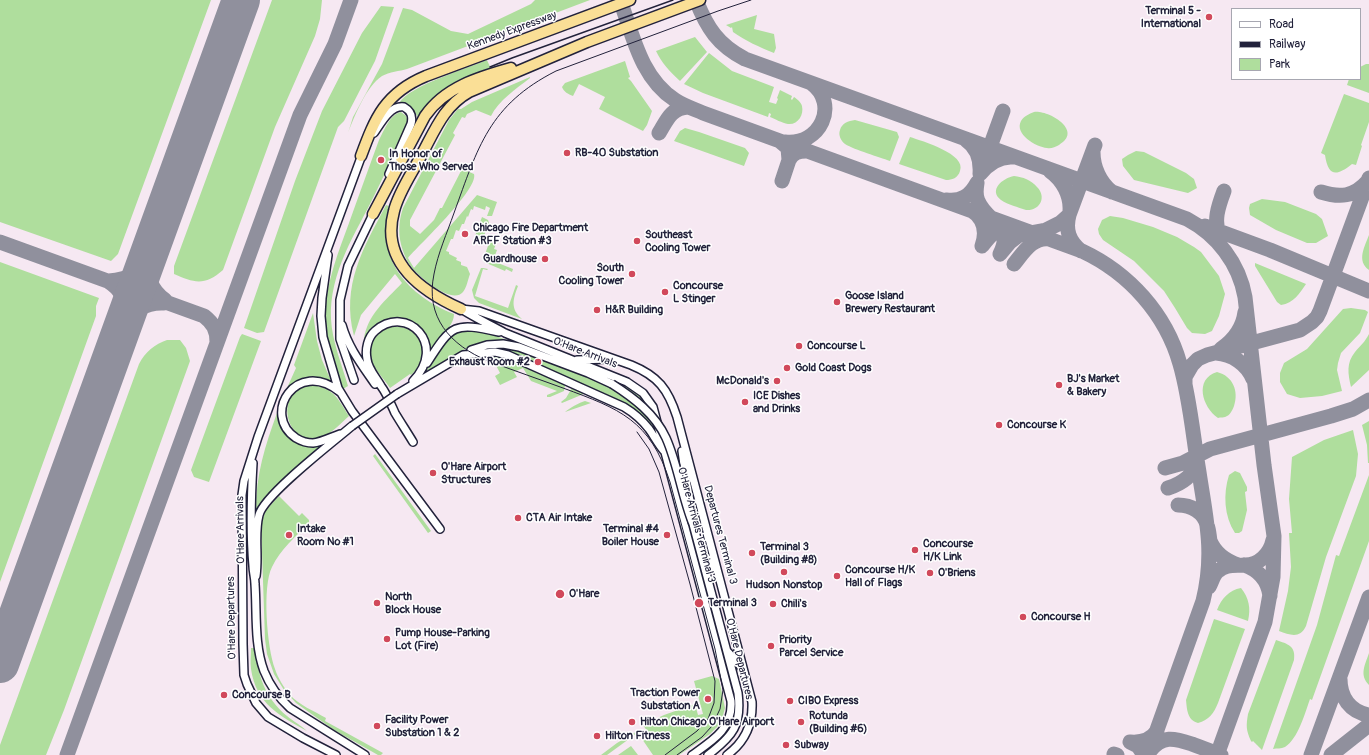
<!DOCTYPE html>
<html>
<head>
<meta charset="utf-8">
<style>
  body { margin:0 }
  #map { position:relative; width:1369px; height:755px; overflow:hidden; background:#fff; font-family:Pangolin,sans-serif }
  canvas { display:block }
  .legend { position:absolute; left:1231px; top:8px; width:130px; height:72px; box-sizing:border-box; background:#fff; border:1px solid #a7a7b1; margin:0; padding:5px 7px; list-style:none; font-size:12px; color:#22223b }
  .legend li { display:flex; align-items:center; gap:8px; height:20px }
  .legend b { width:20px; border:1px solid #a7a7b1 }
</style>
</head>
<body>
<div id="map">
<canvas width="1369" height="755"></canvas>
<ul class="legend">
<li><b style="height:5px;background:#fff"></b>Road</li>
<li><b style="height:5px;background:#22223b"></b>Railway</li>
<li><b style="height:11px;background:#afde9d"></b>Park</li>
</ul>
</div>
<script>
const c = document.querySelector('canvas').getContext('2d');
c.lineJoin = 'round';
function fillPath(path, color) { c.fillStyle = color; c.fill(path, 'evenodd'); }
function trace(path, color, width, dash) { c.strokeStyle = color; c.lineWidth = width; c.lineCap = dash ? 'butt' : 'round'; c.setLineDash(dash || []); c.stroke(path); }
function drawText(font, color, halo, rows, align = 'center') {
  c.font = font + ' Pangolin,sans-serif'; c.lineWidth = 3; c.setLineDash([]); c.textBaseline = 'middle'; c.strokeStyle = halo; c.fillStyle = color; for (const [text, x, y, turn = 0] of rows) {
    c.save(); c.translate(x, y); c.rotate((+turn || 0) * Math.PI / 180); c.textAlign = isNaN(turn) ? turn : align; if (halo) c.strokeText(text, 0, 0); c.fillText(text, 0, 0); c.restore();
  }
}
const built = new Path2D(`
  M 0,0 L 1369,0 L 1369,755 L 0,755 ZM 1232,9 L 1360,9 L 1360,79 L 1232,79 Z`);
const green = new Path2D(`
  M 0,0 L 211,0 L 118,254 L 111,261 L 0,222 Z
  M 272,0 L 322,0 L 320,19 L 315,36 L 275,127 L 223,270 C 205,286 194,283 174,274 L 174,266 Z
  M 535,0 L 590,0 L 407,69 C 400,71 389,72 382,76 C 366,87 355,115 348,133 L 353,117 L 382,64 L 403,8 L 412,10 L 451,31 L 468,34 L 531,4 Z
  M 381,6 L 394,7 L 375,61 L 344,121 L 338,127 L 264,332 L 257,333 L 244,328 L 295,181 L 322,111 L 362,33 Z
  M 757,15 L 754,29 L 774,34 L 776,48 L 774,53 C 759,47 746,41 733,32 L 732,27 L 731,28 L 726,25 Z
  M 695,37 L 707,52 L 680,81 C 670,72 661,62 656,51 Z
  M 709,53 L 732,71 L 774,87 L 769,102 L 776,104 L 778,99 L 777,98 L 780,90 L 792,96 L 791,99 L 792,100 L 794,97 C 797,99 801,102 802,106 C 804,115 798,125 788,124 C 782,123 775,119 770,117 L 771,114 L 769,113 L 768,117 L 703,93 L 684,84 Z
  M 487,60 L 491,69 C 472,76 451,82 435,96 C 428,103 423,111 418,118 C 414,109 409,104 399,103 C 411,85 466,69 487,60 Z
  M 625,61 L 630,77 L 628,78 L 631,81 L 652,111 L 647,125 L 643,131 L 599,109 L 605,97 L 579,84 L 573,96 C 568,94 564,92 562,87 L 565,83 Z
  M 1366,64 L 1369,64 L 1369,93 L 1347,85 L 1349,79 L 1360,79 L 1360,67 Z
  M 530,77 L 530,78 C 517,88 498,101 491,116 L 476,110 L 467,114 L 465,118 L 462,117 L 453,133 L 455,135 L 454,137 L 410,220 L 410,226 L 420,234 L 434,220 L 440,208 L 442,208 L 462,169 L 474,174 C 479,189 418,246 408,258 L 414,268 L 477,195 L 497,202 L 492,216 L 487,216 L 490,208 L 486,206 L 485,210 L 474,206 L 473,210 L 471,209 L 468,217 L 467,216 L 464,224 L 462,224 L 459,231 L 456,230 L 453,239 L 451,239 L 446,251 L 449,252 L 449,254 L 457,258 L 456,260 L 461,262 L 461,265 L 467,267 L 470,274 C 468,279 467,287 463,292 C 453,304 426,282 418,274 C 411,268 406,260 403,251 C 398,237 398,223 403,208 L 449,120 L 458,109 L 461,109 L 472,102 Z
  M 1344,94 L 1369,103 L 1369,122 L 1361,145 L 1362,146 L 1356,165 L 1352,164 C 1336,177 1328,176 1325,155 L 1321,153 Z
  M 401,112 L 406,116 L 408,121 C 397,146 387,170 375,194 C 356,233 329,272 331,319 C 332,341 342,365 348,386 L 343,389 C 334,367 324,338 325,315 C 326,283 338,253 349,223 C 359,195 369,167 379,140 C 384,131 390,114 401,112 Z
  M 1034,112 C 1049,110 1084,131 1059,145 C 1055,147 1051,149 1047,148 C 1036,147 1014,134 1021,121 C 1024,116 1029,114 1034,112 Z
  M 855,120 L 897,132 L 899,137 L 890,161 C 879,157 855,150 845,144 C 841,141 838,135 840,130 C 842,123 848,121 855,120 Z
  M 685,128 L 699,132 L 745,148 L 749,153 L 744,166 L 674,141 L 680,131 Z
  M 910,137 C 922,141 967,154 960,171 C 958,178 952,180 946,180 L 899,164 Z
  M 1136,151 L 1144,152 L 1186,173 L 1194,179 L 1197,188 L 1188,193 L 1134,180 L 1123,166 L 1122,159 L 1128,155 Z
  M 1014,176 C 1023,177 1031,180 1037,187 C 1047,197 1040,211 1026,210 C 1018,207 1008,205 1001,200 C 988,190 1003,178 1014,176 Z
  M 1262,199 L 1285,202 L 1316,214 L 1322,219 L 1328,236 L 1316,243 L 1307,243 L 1276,230 L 1250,215 L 1249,208 L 1250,204 Z
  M 386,205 L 389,206 C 374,259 409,296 454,314 C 454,324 446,330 441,337 C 437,341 434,346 431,351 C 428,345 427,337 422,331 C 410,317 388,315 374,328 C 370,331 367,337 364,339 C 367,315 386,300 402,283 L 395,274 L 361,315 L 354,336 C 341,285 363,249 386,205 Z
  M 1110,216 L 1123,218 L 1153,227 L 1177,237 L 1194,247 L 1201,252 L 1219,276 L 1225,294 L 1219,316 L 1212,331 L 1205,334 L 1192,333 L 1187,328 L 1175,308 L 1164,291 L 1134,261 L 1103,240 L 1099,234 L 1098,229 L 1102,220 Z
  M 482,217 L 488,220 L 489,223 L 482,241 L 475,236 Z
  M 1369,235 L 1369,270 C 1356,261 1365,246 1369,235 Z
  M 491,242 L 496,244 L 494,249 L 497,250 L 493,261 L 513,269 L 512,272 L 506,269 L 505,271 L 484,262 L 483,260 L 489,243 Z
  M 0,262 L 99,298 L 96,306 L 96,316 L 0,582 Z
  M 1255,263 L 1306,284 C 1299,294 1294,303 1281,305 L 1277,302 L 1255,266 Z
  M 481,268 L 483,268 L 488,269 L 487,270 L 483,269 L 475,296 L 508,308 L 516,285 L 518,286 C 513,299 510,309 522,319 L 479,303 L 474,298 L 472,290 Z
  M 1351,308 L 1365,310 L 1368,312 L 1360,333 L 1341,353 L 1338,363 L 1337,370 L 1342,391 L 1322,396 L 1300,398 L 1287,394 L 1280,382 L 1280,373 L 1284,363 L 1307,349 L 1343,309 Z
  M 313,313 L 317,341 L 322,360 L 332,383 C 314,375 303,377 288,389 L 287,388 L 296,368 L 294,365 Z
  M 390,327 C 421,323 434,355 411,375 L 410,374 L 390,388 C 384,379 374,369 371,359 C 367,344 377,332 390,327 Z
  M 462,330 L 478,330 L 557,357 L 584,367 C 552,356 501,333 469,347 C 455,354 440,366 426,371 L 448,338 Z
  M 242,334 L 261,341 L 209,482 L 194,477 L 191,470 L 240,337 Z
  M 1369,334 L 1369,370 L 1351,387 C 1348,374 1346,363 1355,352 C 1360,346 1365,342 1369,334 Z
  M 167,340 L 180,340 L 186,348 L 190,361 L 64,710 L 46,755 L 0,755 L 0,745 L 139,364 C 145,352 155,344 167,340 Z
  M 501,348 C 519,350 536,358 554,364 C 587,377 618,387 643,412 C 648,417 654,423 654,430 L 629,406 L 621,401 L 509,353 L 489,349 Z
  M 490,354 L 513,360 L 533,371 L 563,384 L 565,386 L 564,391 L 550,397 L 547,397 L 547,395 L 557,391 L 531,381 L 523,368 L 514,372 L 517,377 L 500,385 L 495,376 L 500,373 Z
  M 1217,372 C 1233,376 1239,391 1234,406 C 1233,409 1230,415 1227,416 C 1225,418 1220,417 1218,418 C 1202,407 1194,379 1217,372 Z
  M 615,380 C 630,387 642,394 649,409 L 634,395 L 614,381 Z
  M 312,385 C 334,388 338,399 349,416 C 341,423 332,433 322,437 C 286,451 271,388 312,385 Z
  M 573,386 L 586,393 L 562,403 L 561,402 L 566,398 Z
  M 585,401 L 591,403 L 565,412 C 568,409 580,402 585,401 Z
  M 277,413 L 280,414 L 282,425 L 312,446 L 322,445 C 297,466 275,485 256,510 C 256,474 265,446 277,413 Z
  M 1369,421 L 1369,463 L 1368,463 L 1367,445 L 1362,425 Z
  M 1353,430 L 1358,454 L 1356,476 L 1326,557 L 1306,626 C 1300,639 1290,635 1279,631 L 1288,591 L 1291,567 L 1289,533 L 1292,533 L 1289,499 L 1292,457 L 1324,440 Z
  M 375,454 L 431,531 L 428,533 L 373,456 Z
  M 1235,471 L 1240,473 L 1247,487 L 1247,491 L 1245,492 L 1247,510 L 1242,531 L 1239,533 L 1235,533 C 1224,516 1223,494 1229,475 Z
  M 1369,475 L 1369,541 L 1312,700 L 1310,699 C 1305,713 1298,739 1285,747 C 1281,749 1277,748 1273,749 L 1317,625 L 1336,555 L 1339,556 Z
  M 279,496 L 299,516 L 302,513 L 309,520 L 309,523 C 296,536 280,550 272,567 C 262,586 267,648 275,669 C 278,678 284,688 290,695 C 299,705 314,711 326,718 L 325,721 L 383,753 L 381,755 L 378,755 L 334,730 L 296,703 L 284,690 L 274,674 L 267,654 L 265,639 L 261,523 L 266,510 Z
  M 1241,588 C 1249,598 1251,608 1248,621 L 1217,610 C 1221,599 1229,590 1241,588 Z
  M 1214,619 L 1245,629 L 1218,703 C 1214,713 1209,720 1198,723 C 1187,720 1187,709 1186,700 Z
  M 1276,640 C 1288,644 1296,646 1294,660 L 1262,750 L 1253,741 L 1252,742 L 1251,741 C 1246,730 1246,726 1248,714 Z
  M 251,648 L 254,648 C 259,676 264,697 287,716 C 293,721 302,726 307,731 C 280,716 256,704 251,669 C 250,662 251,655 251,648 Z
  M 1369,653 L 1369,685 C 1359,675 1365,665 1369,653 Z
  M 712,676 L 719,679 L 725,708 L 722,719 L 717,727 L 710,734 L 679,755 L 653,755 L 640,736 L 647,731 L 643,725 L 664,715 L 695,704 L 698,715 L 703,714 L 694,681 Z
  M 639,730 L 640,731 L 607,755 L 601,755 L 617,743 Z
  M 631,746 L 638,755 L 618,755 Z`);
const taxiway = new Path2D(`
  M 620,0 C 633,36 641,78 675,100 C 684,106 694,109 703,113 L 1082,251 C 1129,273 1166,314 1180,364 C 1190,398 1193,437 1199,472 C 1206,519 1215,553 1203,601 L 1148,755
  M 696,0 C 707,28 718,45 745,59 L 1187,219 C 1217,235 1239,263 1245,297 L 1264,465 L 1274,536 L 1273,577 L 1265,622 L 1217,755
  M 659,133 C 667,120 671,108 688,107
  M 966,140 C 978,148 981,160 980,174 C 989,163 999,156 1013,157
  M 781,142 L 788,148 L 789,160 C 793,153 798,151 806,151
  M 785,142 C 820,146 840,104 811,83
  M 1093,152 C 1093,167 1100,183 1112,192
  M 986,158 L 1003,111
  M 1050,171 C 1063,180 1071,196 1070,211
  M 782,181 L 789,160
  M 1321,192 C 1340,198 1354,197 1368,181
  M 946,200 C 961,202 970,196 977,183 C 976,189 975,195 978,201 C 986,222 1015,225 1000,254 L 1010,242 L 1019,235 L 1046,230 L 1060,223 L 1069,215
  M 971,210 C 985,219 987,232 982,246 C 989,237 997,226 1010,226
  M 1205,226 L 1270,250 L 1369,291
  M 1220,238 C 1213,221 1218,207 1224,191
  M 0,242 L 204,316 C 213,323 217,330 217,342
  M 1081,251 C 1069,241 1065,230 1069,215 L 1095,145
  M 149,257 C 146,275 150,289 165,300
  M 1014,264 C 1023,253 1033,236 1050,239
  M 109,281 C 130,279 137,275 149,257
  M 109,282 C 125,292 128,309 123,326
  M 123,327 C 132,311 145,302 164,303
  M 1221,349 C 1234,340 1243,328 1245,312
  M 1216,353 C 1232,354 1247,364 1253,379
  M 1185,384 L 1185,377 L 1192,365 L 1198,359 L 1207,355 L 1300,330 L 1312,322 L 1317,317 L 1320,311 L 1369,178
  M 1165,468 L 1183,463 L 1210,449 L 1331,416 L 1353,409 L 1369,400
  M 1168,488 C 1181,484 1195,475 1197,461
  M 1178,505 C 1191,505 1204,512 1207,525 C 1209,530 1209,535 1210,541 C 1215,553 1226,561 1238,565
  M 1244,565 C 1259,570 1268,581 1270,596
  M 1209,587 C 1212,582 1213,575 1218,571 C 1226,564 1235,566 1245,565 C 1259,565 1270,554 1273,540
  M 1340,679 C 1340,697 1350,712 1369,715
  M 1150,751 C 1162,735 1174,738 1192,744 C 1202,748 1212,751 1221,755
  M 1114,754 L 1117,755
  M 67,755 L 300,115 L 335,44 L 351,0
  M 1144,755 L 1138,746 L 1130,742 C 1141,743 1151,740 1157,731
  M 1311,755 L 1369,597
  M 1331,755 L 1369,725`);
const runway = new Path2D(`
  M 0,664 L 241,0`);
const minor = new Path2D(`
  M 374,133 C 381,123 390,105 404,107 C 411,111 413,116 411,124 L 389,174
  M 328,255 L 322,298 L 321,316 L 323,337 L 338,388 L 352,411 L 440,529
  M 461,309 L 479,311 L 631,365 C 658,376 668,389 677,417 L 752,702 C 753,724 745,742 727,755
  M 463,310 C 477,319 491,325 505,333 L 627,382 L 643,393 L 653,407 L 731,701 C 733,729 712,741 692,755
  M 342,325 C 348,347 362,365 375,384
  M 471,350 L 487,345 L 503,344 L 519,347 L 588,373 L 612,384
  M 577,360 L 609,359
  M 427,363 C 452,324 454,322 499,332
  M 354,380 L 340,339 L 340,300 L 348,266 L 375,210
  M 413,381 C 448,345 407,303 375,331 C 368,337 365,349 367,359 C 368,369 376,377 381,386 C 387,394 391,404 395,413 C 401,423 407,432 413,442
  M 397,394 L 463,355 L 495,352 L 508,355 L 624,407 C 634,413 642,420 649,429 C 654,436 658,444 664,451
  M 340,434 C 331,437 322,442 313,443 C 307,443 301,441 296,438 C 261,415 296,357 340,392
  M 682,451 L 687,486 L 692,510 L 693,524 L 738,693 C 742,725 733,736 708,755
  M 253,463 C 251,497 250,532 253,566 C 253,572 255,578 255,584 C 257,613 254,644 264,671 C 270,686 279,698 290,708 L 365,755
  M 701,551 L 716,569
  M 256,576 C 259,556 254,534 259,515 C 264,495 333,442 352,426
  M 728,652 L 743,669
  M 336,755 L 303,738 L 268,717 L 256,703 L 247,684 L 244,675 L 243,644 L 242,495 L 244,481 L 258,437 L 363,152`);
const highway = new Path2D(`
  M 361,156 C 375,118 385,93 426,76 L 630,0
  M 373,214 L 425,116 C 445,87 479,77 511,68
  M 461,309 C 421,291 380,262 394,211 C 399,191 413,172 422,154 C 435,130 444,106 469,92 L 587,42 L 700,0`);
const tram = new Path2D(`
  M 637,432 L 649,449 L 659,472 L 690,584 L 715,681 L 714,703 L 708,719 L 697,731 L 665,755
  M 677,755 L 702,737 L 712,726 L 720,709 L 723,690 L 715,649 L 670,482 C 650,420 620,409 563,388 C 538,379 513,370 488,361 C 450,345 425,317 434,274 C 438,253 447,233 454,213 C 478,147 489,105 556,71 L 718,11 L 751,0`);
const rail = new Path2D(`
  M 490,67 L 512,58 L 673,0`);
const minorBridge = new Path2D(`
  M 612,384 C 634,398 655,414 666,438 C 678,465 682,497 693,524
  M 352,426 L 397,394`);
const markers = [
  [1209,17,4,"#d1495b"],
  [567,153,4,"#d1495b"],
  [381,160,4,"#d1495b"],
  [465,234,4,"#d1495b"],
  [637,241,4,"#d1495b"],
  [545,259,4,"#d1495b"],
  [632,274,4,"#d1495b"],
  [665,292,4,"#d1495b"],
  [837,302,4,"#d1495b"],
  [597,310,4,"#d1495b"],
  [799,346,4,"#d1495b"],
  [538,362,4,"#d1495b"],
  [787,368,4,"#d1495b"],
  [777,381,4,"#d1495b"],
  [1059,385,4,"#d1495b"],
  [745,402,4,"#d1495b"],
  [999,425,4,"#d1495b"],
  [433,473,4,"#d1495b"],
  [518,518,4,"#d1495b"],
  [289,535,4,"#d1495b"],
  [667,535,4,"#d1495b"],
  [915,550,4,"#d1495b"],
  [752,553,4,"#d1495b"],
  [784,572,4,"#d1495b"],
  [930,573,4,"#d1495b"],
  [837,576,4,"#d1495b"],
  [560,594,5,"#d1495b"],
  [377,603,4,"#d1495b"],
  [699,603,5,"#d1495b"],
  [773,604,4,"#d1495b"],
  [1023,617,4,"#d1495b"],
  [387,639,4,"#d1495b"],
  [771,646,4,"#d1495b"],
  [224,695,4,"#d1495b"],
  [708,699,4,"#d1495b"],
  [790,701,4,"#d1495b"],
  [632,722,4,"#d1495b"],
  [801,722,4,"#d1495b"],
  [377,726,4,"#d1495b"],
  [597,736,4,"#d1495b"],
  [786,745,4,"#d1495b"]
];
const poiNames = [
  ["Terminal 5 -",1201,11,"right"],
  ["International",1201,24,"right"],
  ["RB-40 Substation",575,153],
  ["In Honor of",389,154],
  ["Those Who Served",389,167],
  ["Chicago Fire Department",473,228],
  ["ARFF Station #3",473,241],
  ["Southeast",645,235],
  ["Cooling Tower",645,248],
  ["Guardhouse",537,259,"right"],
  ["South",624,268,"right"],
  ["Cooling Tower",624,281,"right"],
  ["Concourse",673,286],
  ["L Stinger",673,299],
  ["Goose Island",845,296],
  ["Brewery Restaurant",845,309],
  ["H&R Building",605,310],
  ["Concourse L",807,346],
  ["Exhaust Room #2",530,362,"right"],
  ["Gold Coast Dogs",795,368],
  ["BJ's Market",1067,379],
  ["& Bakery",1067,392],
  ["McDonald's",769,381,"right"],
  ["ICE Dishes",753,396],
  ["and Drinks",753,409],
  ["Concourse K",1007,425],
  ["O'Hare Airport",441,467],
  ["Structures",441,480],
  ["CTA Air Intake",526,518],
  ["Intake",297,529],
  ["Room No #1",297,542],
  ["Terminal #4",659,529,"right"],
  ["Boiler House",659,542,"right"],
  ["Concourse",923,544],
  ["H/K Link",923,557],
  ["Terminal 3",760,547],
  ["(Building #8)",760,560],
  ["Concourse H/K",845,570],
  ["Hall of Flags",845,583],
  ["O'Briens",938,573],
  ["Hudson Nonstop",784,585,"center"],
  ["O'Hare",569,594],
  ["North",385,597],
  ["Block House",385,610],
  ["Terminal 3",708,603],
  ["Chili's",781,604],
  ["Concourse H",1031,617],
  ["Pump House-Parking",395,633],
  ["Lot (Fire)",395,646],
  ["Priority",779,640],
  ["Parcel Service",779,653],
  ["Traction Power",700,693,"right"],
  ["Substation A",700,706,"right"],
  ["Concourse B",232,695],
  ["CIBO Express",798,701],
  ["Rotunda",809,716],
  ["(Building #6)",809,729],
  ["Facility Power",385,720],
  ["Substation 1 & 2",385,733],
  ["Hilton Chicago O'Hare Airport",640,722],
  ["Hilton Fitness",605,736],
  ["Subway",794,745]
];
const streetNames = [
  ["Kennedy Expressway",512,31,-20],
  ["O'Hare Arrivals",585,353,21],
  ["O'Hare Arrivals Terminal 3",696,525,75],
  ["O'Hare Arrivals",241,530,-91],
  ["Departures Terminal 3",720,535,75],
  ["O'Hare Departures",232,618,-91],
  ["O'Hare Departures",739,659,76]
];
fillPath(built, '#f6e8f2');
fillPath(green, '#afde9d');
trace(taxiway, '#90909d', 15);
trace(runway, '#90909d', 38);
trace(minor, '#22223b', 10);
trace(highway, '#22223b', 13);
trace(minor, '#fff', 7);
trace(highway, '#fadf96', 10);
trace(tram, '#22223b', 1);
trace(rail, '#22223b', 1.5);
trace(minorBridge, '#22223b', 10, []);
trace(minorBridge, '#fff', 7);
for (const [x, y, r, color] of markers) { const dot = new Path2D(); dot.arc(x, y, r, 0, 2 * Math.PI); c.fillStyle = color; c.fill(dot); trace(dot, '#fff', 1.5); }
drawText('bold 11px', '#22223b', '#fff', poiNames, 'left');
drawText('11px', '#22223b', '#fff', streetNames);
</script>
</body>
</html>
